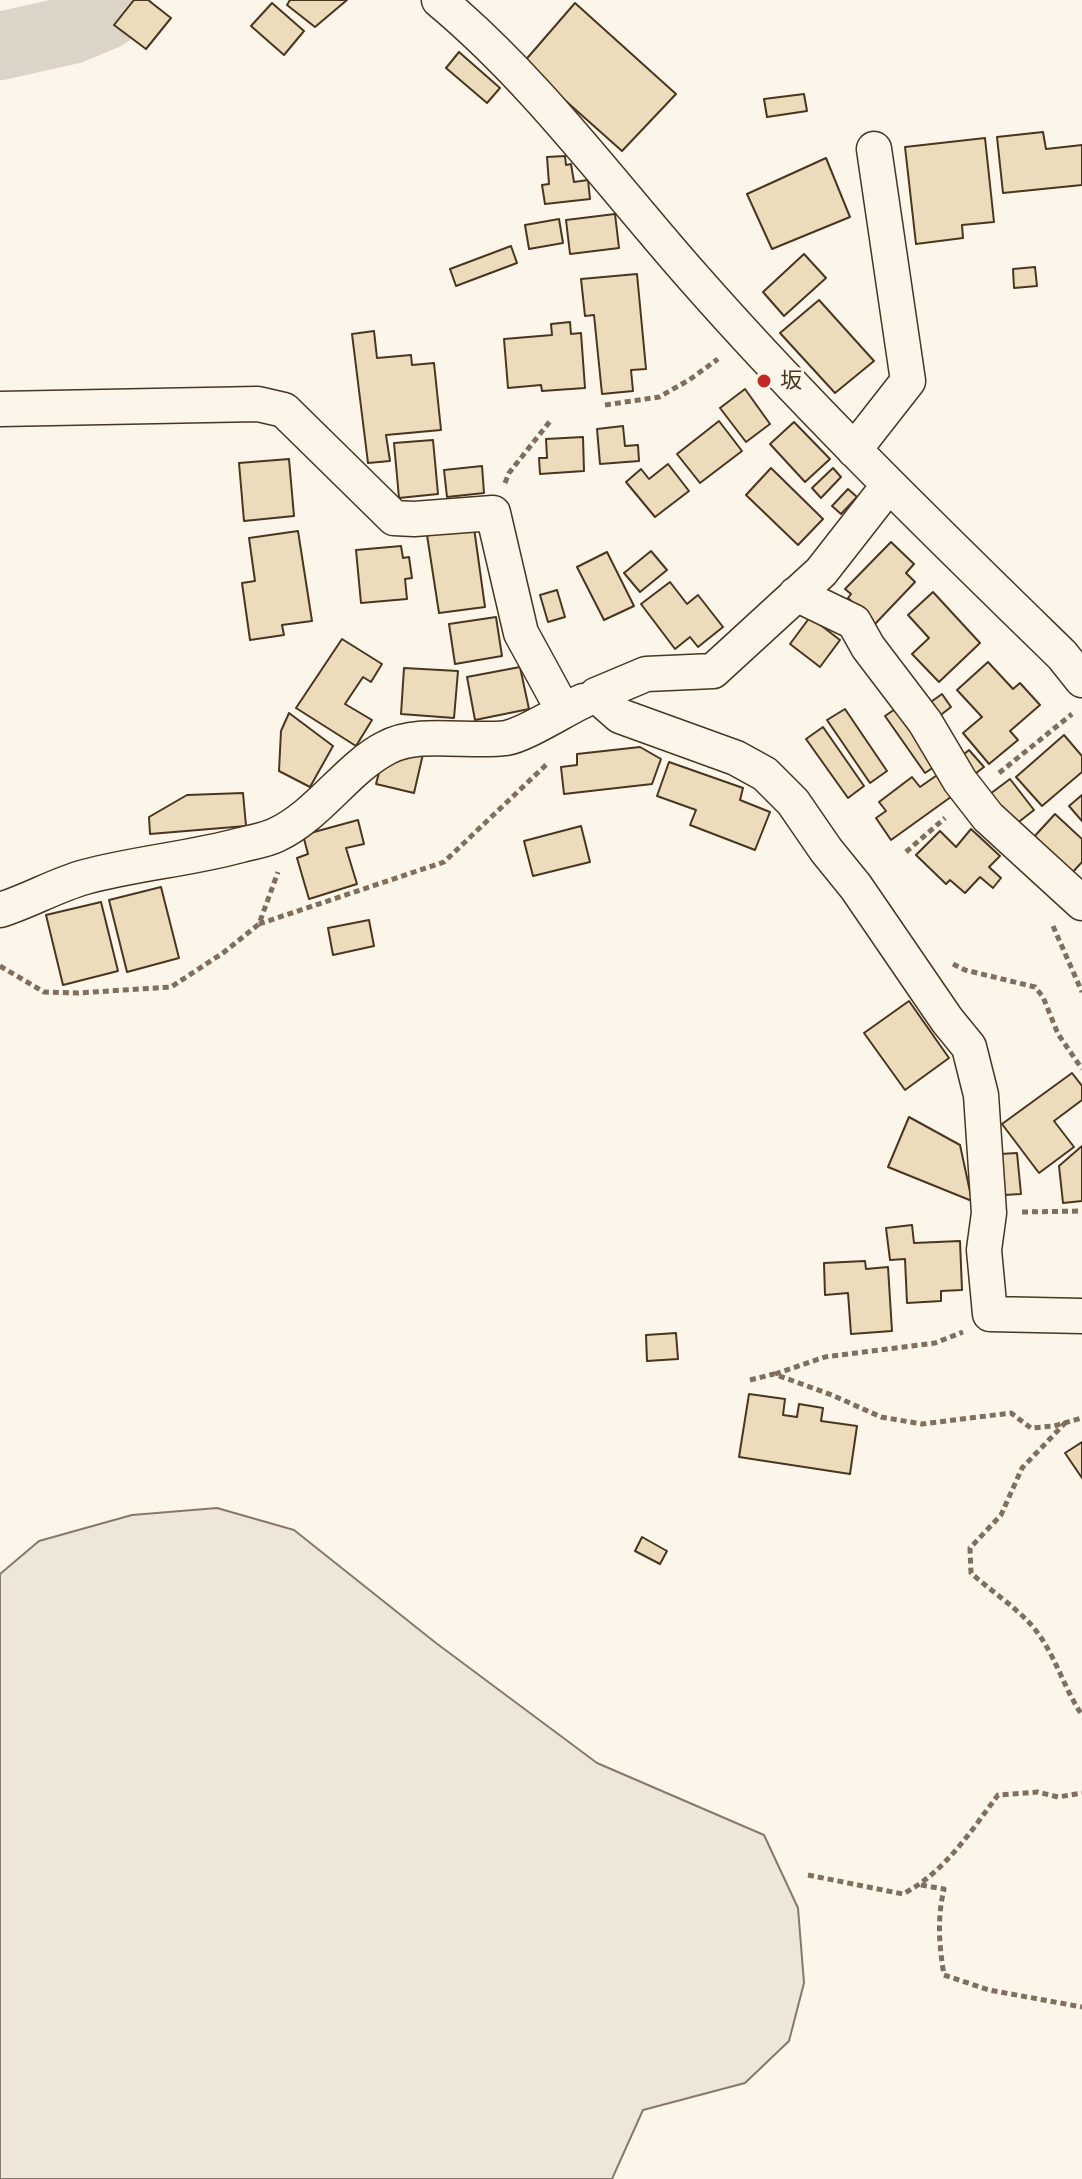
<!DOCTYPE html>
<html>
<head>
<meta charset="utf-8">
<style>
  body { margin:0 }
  canvas { display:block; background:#fbf6e9 }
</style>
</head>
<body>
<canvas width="1082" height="2179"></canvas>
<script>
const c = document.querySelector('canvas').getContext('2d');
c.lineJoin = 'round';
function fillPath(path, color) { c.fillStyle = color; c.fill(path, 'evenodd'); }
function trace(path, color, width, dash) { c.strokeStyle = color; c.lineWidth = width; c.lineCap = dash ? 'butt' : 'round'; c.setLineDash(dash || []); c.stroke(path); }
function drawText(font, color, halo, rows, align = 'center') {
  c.font = font + ' Quicksand,"Noto Sans JP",sans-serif'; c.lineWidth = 6; c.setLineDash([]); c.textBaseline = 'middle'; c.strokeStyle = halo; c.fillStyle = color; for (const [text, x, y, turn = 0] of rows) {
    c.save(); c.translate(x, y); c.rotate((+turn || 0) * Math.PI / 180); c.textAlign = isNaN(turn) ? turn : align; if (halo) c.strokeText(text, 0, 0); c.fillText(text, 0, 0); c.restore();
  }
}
const green = new Path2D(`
  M 217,1508 L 294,1530 L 436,1643 L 597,1763 L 764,1835 L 798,1908 L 804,1983 L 789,2041 L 745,2083 L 643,2110 L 612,2179 L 0,2179 L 0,1574 L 39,1541 L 132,1515 Z`);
const river = new Path2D(`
  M 0,46 L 71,30 L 107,15 L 118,0`);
const building = new Path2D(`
  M 134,0 L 148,0 L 171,18 L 146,49 L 114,25 Z
  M 290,0 L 347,0 L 315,27 L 287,5 Z
  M 272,3 L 304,31 L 284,55 L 251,26 Z
  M 575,3 L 676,94 L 622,151 L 523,63 Z
  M 459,52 L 500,88 L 487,103 L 446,68 Z
  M 804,94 L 807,111 L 767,117 L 764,99 Z
  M 1043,132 L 1046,149 L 1082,145 L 1082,185 L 1003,193 L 997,137 Z
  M 985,138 L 994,222 L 962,225 L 963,238 L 916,244 L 905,147 Z
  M 565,156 L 566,165 L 571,164 L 574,182 L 588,180 L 590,199 L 545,204 L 542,185 L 549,184 L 547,157 Z
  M 826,158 L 850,217 L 772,249 L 747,194 Z
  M 615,214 L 619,248 L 570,254 L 566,220 Z
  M 559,219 L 563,243 L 529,249 L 525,225 Z
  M 511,246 L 517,263 L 456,286 L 450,269 Z
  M 804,254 L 826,278 L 784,316 L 763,292 Z
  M 1035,267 L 1037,286 L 1014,288 L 1013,269 Z
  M 637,274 L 646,369 L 631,370 L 633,391 L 602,394 L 594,315 L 585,316 L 581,279 Z
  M 819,300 L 874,361 L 835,393 L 780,333 Z
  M 570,322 L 571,334 L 581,333 L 585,388 L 542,391 L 541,385 L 508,388 L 504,339 L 552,335 L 551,324 Z
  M 374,331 L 377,358 L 411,355 L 412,365 L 434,363 L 441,430 L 386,435 L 390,461 L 368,463 L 352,334 Z
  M 745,389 L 770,424 L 746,442 L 720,408 Z
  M 719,421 L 742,451 L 700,483 L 677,454 Z
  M 794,422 L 830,459 L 805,482 L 770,444 Z
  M 623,426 L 625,446 L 638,445 L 639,461 L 600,464 L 597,429 Z
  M 583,437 L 584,471 L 540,474 L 539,458 L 547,458 L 546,439 Z
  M 433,440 L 438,494 L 399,498 L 394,443 Z
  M 289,459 L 294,516 L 244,521 L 239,463 Z
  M 668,464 L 689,491 L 655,517 L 626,482 L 641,469 L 649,479 Z
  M 482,466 L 484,493 L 447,497 L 444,470 Z
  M 771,468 L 823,519 L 798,545 L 746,495 Z
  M 833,468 L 841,477 L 821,498 L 812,488 Z
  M 848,489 L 857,497 L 841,514 L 832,506 Z
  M 474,528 L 485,607 L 439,613 L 427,535 Z
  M 298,531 L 312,621 L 282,625 L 284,635 L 250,640 L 242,583 L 255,581 L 249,538 Z
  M 891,542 L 914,564 L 906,573 L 915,582 L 875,624 L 848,598 L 851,594 L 845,589 Z
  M 401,546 L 403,558 L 409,557 L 412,578 L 405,579 L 407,599 L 361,603 L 356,550 Z
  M 651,551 L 667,570 L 640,592 L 624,573 Z
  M 607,552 L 634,606 L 604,620 L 577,567 Z
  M 670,582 L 687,604 L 698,595 L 723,627 L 698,647 L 690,637 L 675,649 L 641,604 Z
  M 557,590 L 565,617 L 548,622 L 540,595 Z
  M 933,592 L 980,643 L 939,682 L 912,654 L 929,638 L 908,615 Z
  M 496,617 L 502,656 L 455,664 L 449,624 Z
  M 810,617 L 840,640 L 820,667 L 790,644 Z
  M 342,639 L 382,664 L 371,682 L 363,677 L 345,704 L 372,720 L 356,746 L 296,708 Z
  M 988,662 L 1013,689 L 1020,683 L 1040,705 L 1010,731 L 1018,740 L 989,764 L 963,733 L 982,717 L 957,690 Z
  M 520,667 L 529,709 L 475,720 L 467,677 Z
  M 404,668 L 458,671 L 454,718 L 401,714 Z
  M 942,694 L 951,707 L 938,717 L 928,704 Z
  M 898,707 L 937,765 L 925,773 L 885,716 Z
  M 845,709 L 887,771 L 870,783 L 827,720 Z
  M 289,713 L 333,746 L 310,787 L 279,771 L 281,731 Z
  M 823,727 L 864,786 L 848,798 L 806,739 Z
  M 1064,735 L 1082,756 L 1082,772 L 1042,806 L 1016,777 Z
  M 640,747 L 661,759 L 652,784 L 564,794 L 561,767 L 577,765 L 577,754 Z
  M 969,750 L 984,767 L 971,777 L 957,760 Z
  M 423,754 L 414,793 L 376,784 L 381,765 Z
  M 669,762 L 743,788 L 740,800 L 770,812 L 755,850 L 690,825 L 696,810 L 657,796 Z
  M 940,773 L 955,794 L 891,840 L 876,818 L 886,811 L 879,802 L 912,777 L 920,787 Z
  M 1010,779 L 1034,810 L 1011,828 L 986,797 Z
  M 243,793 L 246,826 L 150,834 L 149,817 L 187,795 Z
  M 1082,795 L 1082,821 L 1069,806 Z
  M 1055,814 L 1082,839 L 1082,862 L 1071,874 L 1032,839 Z
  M 358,820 L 364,844 L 346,848 L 357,884 L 309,899 L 297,858 L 308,854 L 303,835 Z
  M 581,826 L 590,862 L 533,876 L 524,841 Z
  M 971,829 L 1000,856 L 989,867 L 1001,878 L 993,888 L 980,877 L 965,893 L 950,880 L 946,884 L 916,855 L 940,831 L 956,847 Z
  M 161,887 L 179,958 L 127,972 L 109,900 Z
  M 101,902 L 118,971 L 63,985 L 46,915 Z
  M 369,920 L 374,946 L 333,955 L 328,928 Z
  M 909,1001 L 949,1058 L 905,1090 L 864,1033 Z
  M 1072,1073 L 1082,1086 L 1082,1100 L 1054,1121 L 1074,1147 L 1039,1173 L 1002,1124 Z
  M 909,1117 L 960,1145 L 972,1201 L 888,1167 Z
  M 1082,1146 L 1082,1201 L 1063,1203 L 1059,1166 Z
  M 1017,1153 L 1021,1194 L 1004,1195 L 1000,1154 Z
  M 912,1225 L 914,1243 L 960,1241 L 962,1290 L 941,1291 L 941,1301 L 907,1303 L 905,1259 L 890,1260 L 886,1228 Z
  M 865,1261 L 866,1269 L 888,1267 L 892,1331 L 851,1334 L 848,1293 L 825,1295 L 824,1263 Z
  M 676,1333 L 678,1359 L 647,1361 L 646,1335 Z
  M 749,1394 L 785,1399 L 783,1415 L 797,1417 L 799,1404 L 823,1408 L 821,1421 L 857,1426 L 850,1474 L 739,1457 Z
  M 1082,1442 L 1082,1478 L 1065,1453 Z
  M 642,1537 L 667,1551 L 660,1564 L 635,1551 Z`);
const path = new Path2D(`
  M 605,405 L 659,397 L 689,380 L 718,359
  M 505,483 L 509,473 L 551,420
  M 999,773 L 1072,714
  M 906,852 L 945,818
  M 259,924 L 444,862 L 548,763
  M 1053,926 L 1082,992
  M 953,964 L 965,970 L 1035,987 L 1043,997 L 1058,1034 L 1082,1069
  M 0,966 L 44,992 L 78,993 L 171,987 L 223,953 L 259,924 L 278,872
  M 1022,1212 L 1082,1211
  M 775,1374 L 825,1357 L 935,1343 L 963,1332
  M 750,1380 L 774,1374 L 832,1395 L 881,1417 L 922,1424 L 1011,1413 L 1031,1428 L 1054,1426 L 1082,1418
  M 1066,1422 L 1022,1468 L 1001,1515 L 970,1548 L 971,1573 C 991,1591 1016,1607 1033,1627 C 1055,1653 1063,1687 1082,1715
  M 808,1875 L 903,1894 C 945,1872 971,1831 998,1795 L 1038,1792 L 1058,1797 L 1082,1793
  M 921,1885 L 944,1889 C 937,1919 939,1945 944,1975 L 989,1990 L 1082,2007`);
const street = new Path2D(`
  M 439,0 C 536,81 610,183 693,277 C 809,409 936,532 1062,655 L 1082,680
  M 0,409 L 258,404 L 284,410 L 394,518 L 414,519 L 493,513 L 521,633 L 563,710
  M 854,450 L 908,381 L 874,149
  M 889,485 L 821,572 L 713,671 L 646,674 L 596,695 L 620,716 L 736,758 L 765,774 L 793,802 L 826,850 L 856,887 L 947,1020 L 969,1047 L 981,1095 L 989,1213 L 984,1250 L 990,1314 L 1082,1316
  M 796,594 L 854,622 L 868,647 L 925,722 L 960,781 L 988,817 L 1082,903
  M 0,910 C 29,901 56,885 85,877 C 137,863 190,859 241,845 C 252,842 266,840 276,835 C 319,815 347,768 386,748 C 418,730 469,743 506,738 C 525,735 563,710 583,701`);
const markers = [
  [764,381,8,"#c62828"]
];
const poiNames = [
  ["坂",780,381]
];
fillPath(green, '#ede6d9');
trace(green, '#887966', 2);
trace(river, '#dcd4c6', 68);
fillPath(building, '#ecdcbc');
trace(building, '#4a3520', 2);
trace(street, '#4a3520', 37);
trace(path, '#7f6f5c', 5, [6, 4]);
trace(street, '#fbf6e9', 34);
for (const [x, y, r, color] of markers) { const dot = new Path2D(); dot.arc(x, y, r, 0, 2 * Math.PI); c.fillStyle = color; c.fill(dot); trace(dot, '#fbf6e9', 3); }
drawText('22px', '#4a3520', '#fbf6e9', poiNames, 'left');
</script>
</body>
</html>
